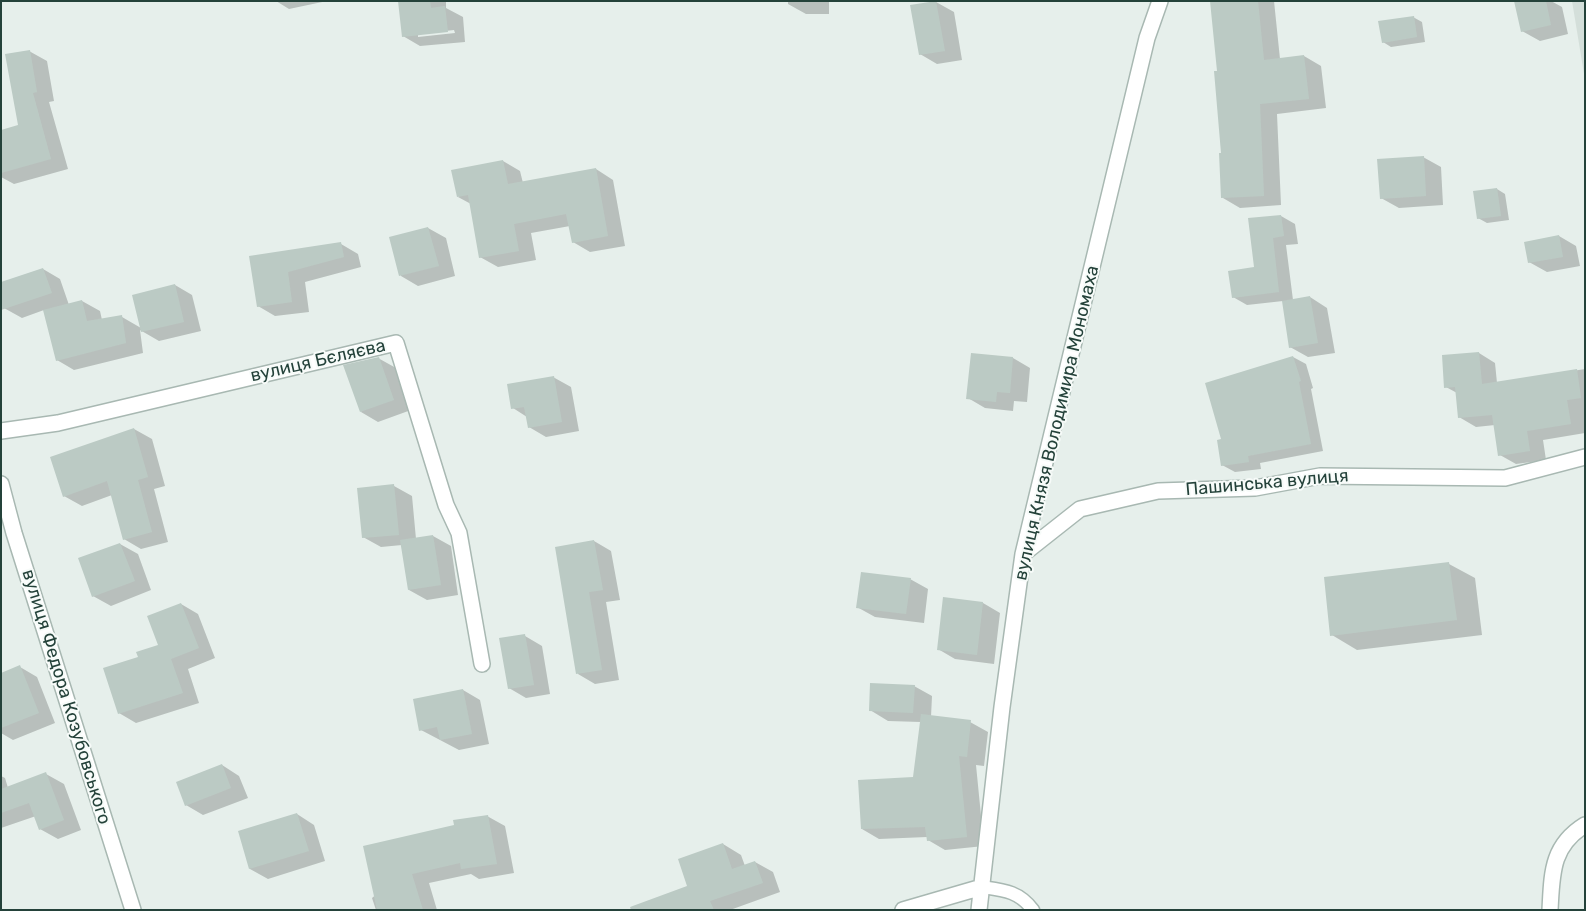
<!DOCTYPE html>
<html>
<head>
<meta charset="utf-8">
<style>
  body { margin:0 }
  #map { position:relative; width:1586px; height:911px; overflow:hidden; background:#e6efeb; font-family:Rubik,sans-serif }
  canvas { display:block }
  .frame { position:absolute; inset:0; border:2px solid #24423a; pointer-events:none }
</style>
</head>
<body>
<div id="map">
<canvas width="1586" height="911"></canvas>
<div class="frame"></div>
</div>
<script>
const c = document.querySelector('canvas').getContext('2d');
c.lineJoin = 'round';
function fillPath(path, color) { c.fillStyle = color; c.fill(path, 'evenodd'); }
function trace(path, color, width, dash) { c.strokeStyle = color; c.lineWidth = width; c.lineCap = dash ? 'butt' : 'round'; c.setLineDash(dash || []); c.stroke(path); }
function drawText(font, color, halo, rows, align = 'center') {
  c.font = font + ' Rubik,sans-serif'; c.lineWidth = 4; c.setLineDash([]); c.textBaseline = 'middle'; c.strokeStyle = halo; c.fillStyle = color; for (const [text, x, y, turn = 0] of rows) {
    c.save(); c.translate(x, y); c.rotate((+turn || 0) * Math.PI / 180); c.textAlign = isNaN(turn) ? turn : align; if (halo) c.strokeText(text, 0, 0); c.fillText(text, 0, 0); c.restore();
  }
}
const built = new Path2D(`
  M 1572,1 L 1585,1 L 1585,80 Z`);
const shadow = new Path2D(`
  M 276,1 L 327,1 L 289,9 Z
  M 399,1 L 446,1 L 446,8 L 463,17 L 465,42 L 420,46 L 403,36 ZM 454,30 L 455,33 L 418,37 L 418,34 Z
  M 788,1 L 829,1 L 829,14 L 806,14 L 788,4 Z
  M 1212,1 L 1274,1 L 1280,59 L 1304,56 L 1321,66 L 1326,108 L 1277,114 L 1281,205 L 1240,208 L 1223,198 L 1218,72 Z
  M 1517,1 L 1551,1 L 1562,7 L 1568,34 L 1540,41 L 1522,31 Z
  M 936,2 L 954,12 L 962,60 L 937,64 L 920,54 Z
  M 1413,17 L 1422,22 L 1425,42 L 1391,47 L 1383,42 Z
  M 29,51 L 47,61 L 54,101 L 49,102 L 68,169 L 14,184 L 1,177 L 1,131 L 20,126 Z
  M 1423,157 L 1441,167 L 1443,205 L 1399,208 L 1381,198 Z
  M 503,161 L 520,171 L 523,183 L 596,169 L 613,180 L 625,246 L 590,252 L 573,242 L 570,226 L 531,233 L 536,260 L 498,267 L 480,257 L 471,204 L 458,197 Z
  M 1497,189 L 1505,194 L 1509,220 L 1487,223 L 1478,218 Z
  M 1281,216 L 1295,224 L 1298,244 L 1286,245 L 1293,300 L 1310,297 L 1327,308 L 1335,353 L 1308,357 L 1290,347 L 1283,301 L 1247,305 L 1233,297 L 1255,268 Z
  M 428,228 L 446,238 L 455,276 L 418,286 L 401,276 L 390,238 Z
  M 1559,236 L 1576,246 L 1580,266 L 1547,272 L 1529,262 Z
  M 341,244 L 358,254 L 361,267 L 305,282 L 309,312 L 275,316 L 258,306 L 251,257 Z
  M 43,269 L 60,279 L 69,305 L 82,301 L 100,311 L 102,320 L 122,317 L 141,328 L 175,285 L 192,295 L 201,331 L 159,341 L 140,330 L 143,353 L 74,370 L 57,360 L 44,310 L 22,318 L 4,308 Z
  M 1479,353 L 1495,363 L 1497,383 L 1585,369 L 1585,433 L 1543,440 L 1546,460 L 1516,464 L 1500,455 L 1495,425 L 1476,427 L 1459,417 L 1457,393 L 1446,387 Z
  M 972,354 L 1013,358 L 1030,368 L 1027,402 L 1014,401 L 1013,411 L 985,408 L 968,398 Z
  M 1293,357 L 1306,364 L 1313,388 L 1311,389 L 1323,451 L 1260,463 L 1261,469 L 1235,472 L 1222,465 L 1223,440 Z
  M 378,358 L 396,368 L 411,410 L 378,422 L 361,412 Z
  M 553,377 L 571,387 L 579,431 L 546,437 L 529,427 L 527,417 L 513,408 Z
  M 134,429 L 152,439 L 165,486 L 154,489 L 168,542 L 141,549 L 124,539 L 112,495 L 82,506 L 64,496 Z
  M 394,486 L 412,496 L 416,539 L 433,536 L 451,546 L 458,595 L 427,600 L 409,590 L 402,545 L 381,547 L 363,537 Z
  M 594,541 L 611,551 L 620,600 L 606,602 L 619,680 L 595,684 L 578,674 Z
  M 120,544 L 138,554 L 151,590 L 111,606 L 93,596 Z
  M 1449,564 L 1475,578 L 1482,635 L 1357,650 L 1332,635 Z
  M 910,579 L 928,589 L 924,623 L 875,617 L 857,607 Z
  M 944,599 L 983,603 L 1000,613 L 994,664 L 955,659 L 938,649 Z
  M 181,604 L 198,614 L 215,658 L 188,669 L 199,703 L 136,723 L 119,713 L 140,658 L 160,646 Z
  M 525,636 L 542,646 L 550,694 L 526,698 L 509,688 Z
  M 20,667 L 37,677 L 55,723 L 13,740 L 1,733 L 1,674 Z
  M 914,686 L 932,696 L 931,717 L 970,722 L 988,732 L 984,766 L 976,765 L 984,846 L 945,850 L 928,840 L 927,837 L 879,839 L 862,829 L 914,778 L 921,722 L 888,721 L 870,710 Z
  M 463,690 L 480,700 L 489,744 L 459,750 L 421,730 Z
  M 222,765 L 239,776 L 248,798 L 203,815 L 186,805 Z
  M 46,774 L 64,784 L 81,830 L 58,839 L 40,829 L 36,816 L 1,828 L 1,776 L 5,778 L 8,788 Z
  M 297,814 L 314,825 L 325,861 L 268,879 L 250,869 L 239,832 Z
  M 487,816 L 505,826 L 514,873 L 479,879 L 471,874 L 429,883 L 437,910 L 376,910 L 372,898 L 456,826 Z
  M 723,844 L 741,855 L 745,866 L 755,862 L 773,872 L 780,892 L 730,910 L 662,910 L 689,887 Z`);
const building = new Path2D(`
  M 398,1 L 430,1 L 431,8 L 445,6 L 448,32 L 402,37 Z
  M 936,1 L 945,51 L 919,55 L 910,5 Z
  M 1210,1 L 1258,1 L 1264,60 L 1304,55 L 1309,99 L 1260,104 L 1264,196 L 1221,198 L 1219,153 L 1221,153 L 1214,71 L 1217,71 Z
  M 1514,1 L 1546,1 L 1551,25 L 1521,32 Z
  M 1414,16 L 1417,37 L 1382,43 L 1378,21 Z
  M 30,50 L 37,92 L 33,93 L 51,159 L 1,173 L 1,130 L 18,125 L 5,54 Z
  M 1424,156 L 1426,196 L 1380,199 L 1377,159 Z
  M 503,160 L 508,184 L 596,168 L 608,236 L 572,243 L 566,214 L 514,224 L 519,251 L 479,258 L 468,195 L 457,197 L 451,170 Z
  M 1497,188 L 1501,216 L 1477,219 L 1473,191 Z
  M 1281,215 L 1284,236 L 1273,238 L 1279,292 L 1232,298 L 1228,271 L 1254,267 L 1248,218 Z
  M 428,227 L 439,266 L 399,276 L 389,237 Z
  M 1559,235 L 1563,257 L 1528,263 L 1524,242 Z
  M 341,242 L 344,257 L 288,272 L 292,302 L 257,307 L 249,256 Z
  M 43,268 L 52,293 L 1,310 L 1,282 Z
  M 175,284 L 184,322 L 141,332 L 132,295 Z
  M 1310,296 L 1318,343 L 1289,348 L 1282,301 Z
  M 82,300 L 87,321 L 122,315 L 126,343 L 56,361 L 43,310 Z
  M 1479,352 L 1482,384 L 1577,369 L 1581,398 L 1567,400 L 1571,424 L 1527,431 L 1530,451 L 1498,456 L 1492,415 L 1458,418 L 1455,387 L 1444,388 L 1442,355 Z
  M 971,353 L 1013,357 L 1010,393 L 997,392 L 996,402 L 966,399 Z
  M 1293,356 L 1301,381 L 1299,382 L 1311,444 L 1248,456 L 1249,462 L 1221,466 L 1217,440 L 1221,439 L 1205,383 Z
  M 379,357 L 394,400 L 360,412 L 343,365 Z
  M 554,376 L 562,422 L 528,428 L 524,407 L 511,409 L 507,384 Z
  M 134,428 L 148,477 L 138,480 L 152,532 L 123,540 L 107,481 L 63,497 L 50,457 Z
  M 394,484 L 399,535 L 362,538 L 357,488 Z
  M 433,535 L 441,585 L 408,590 L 400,540 Z
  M 594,540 L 603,590 L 589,592 L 602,670 L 576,674 L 555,547 Z
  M 120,543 L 135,581 L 92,597 L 78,558 Z
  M 1449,562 L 1457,620 L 1330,636 L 1324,577 Z
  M 861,572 L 911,578 L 906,614 L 856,608 Z
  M 943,597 L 983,602 L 977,655 L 937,650 Z
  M 181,603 L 199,648 L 171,659 L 183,693 L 118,714 L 103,668 L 138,657 L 136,652 L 158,645 L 147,616 Z
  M 525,634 L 534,685 L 508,689 L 499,638 Z
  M 20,665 L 39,713 L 1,728 L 1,673 Z
  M 870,683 L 915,685 L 913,713 L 869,711 Z
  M 463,689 L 472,734 L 440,740 L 437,727 L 419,731 L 413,699 Z
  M 921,714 L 971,720 L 967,757 L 959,756 L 967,837 L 927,841 L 925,827 L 861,829 L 858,780 L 913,777 Z
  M 222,764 L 231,788 L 185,806 L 176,782 Z
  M 46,772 L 64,820 L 39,830 L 29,803 L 1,813 L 1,789 Z
  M 297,813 L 309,851 L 249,869 L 238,831 Z
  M 488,815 L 497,864 L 461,869 L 460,863 L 412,874 L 423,910 L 377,910 L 363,846 L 454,825 L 453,820 Z
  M 723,843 L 732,869 L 755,861 L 763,883 L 710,901 L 714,910 L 631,910 L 630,907 L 687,886 L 678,859 Z`);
const lane = new Path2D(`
  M 982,887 C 1003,890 1019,891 1033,910`);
const street = new Path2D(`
  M 1,431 L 58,423 L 396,343 L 446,505 L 459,533 L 482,664
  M 1,484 L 14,533 L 133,910
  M 1023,554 L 1080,509 L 1158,491 L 1255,488 L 1320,476 L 1505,478 L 1585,457
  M 903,910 L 982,887
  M 979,910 L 1002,707 L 1023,554 L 1147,38 L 1160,1
  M 1550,910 C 1552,874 1551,846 1585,825`);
const streetNames = [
  ["вулиця Бєляєва",318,361,-13],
  ["вулиця Князя Володимира Мономаха",1057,423,-77],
  ["Пашинська вулиця",1267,483,-5],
  ["вулиця Федора Козубовського",66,697,73]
];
fillPath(built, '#d4dfda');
fillPath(shadow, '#0003');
fillPath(building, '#bbcac4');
trace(lane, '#a8b8b2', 15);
trace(street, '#a8b8b2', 18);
trace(lane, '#fff', 12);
trace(street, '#fff', 15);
drawText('18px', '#24423a', '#f7fbf9', streetNames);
</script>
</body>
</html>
